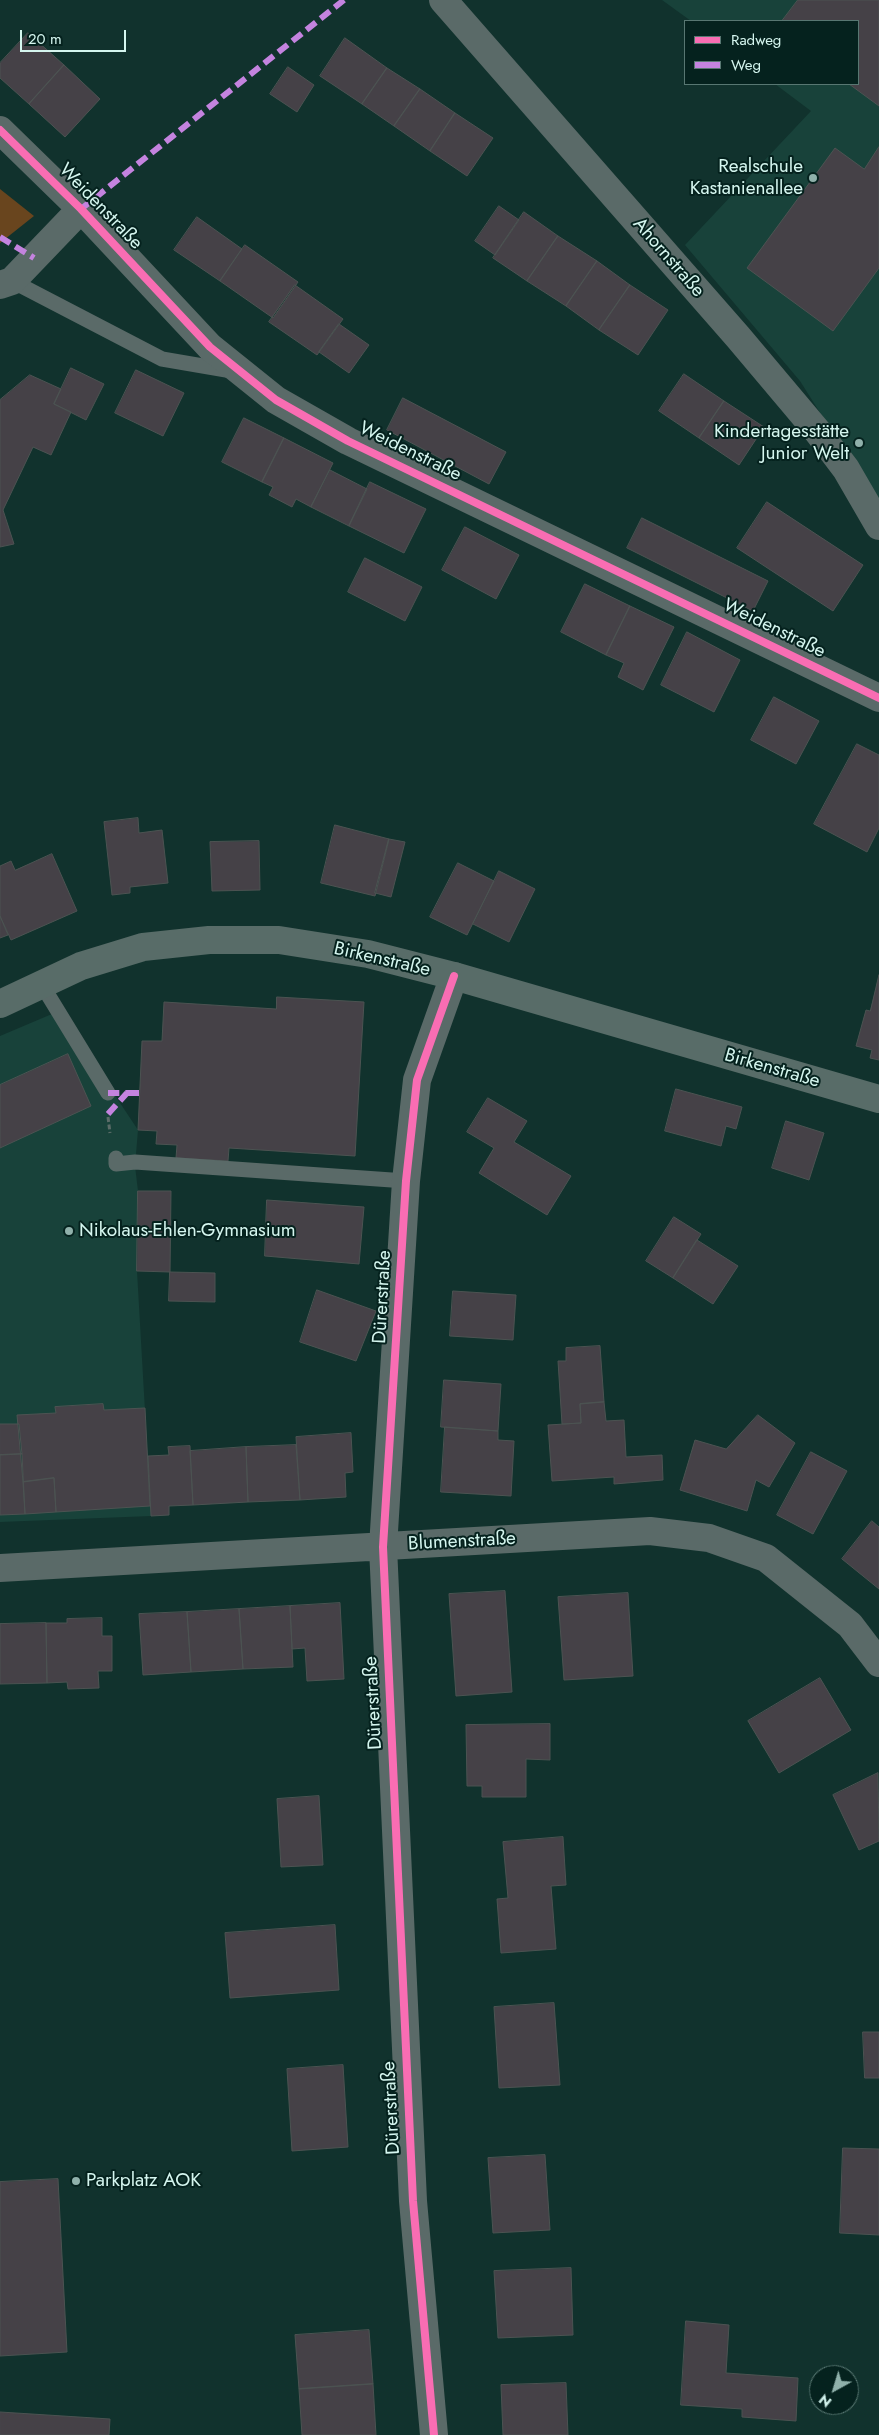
<!DOCTYPE html>
<html>
<head>
<meta charset="utf-8">
<style>
  body { margin:0 }
  #map { position:relative; width:879px; height:2435px; overflow:hidden; background:#11322d; font-family:Jost,sans-serif }
  canvas { display:block }
  .legend { position:absolute; left:684px; top:20px; width:175px; height:65px; box-sizing:border-box; background:#05221e; border:1px solid #587772; margin:0; padding:6px 9px; list-style:none; font-size:15px; color:#d5f6ef }
  .legend li { display:flex; align-items:center; gap:10px; height:25px }
  .legend b { width:25px; border:1px solid #587772 }
  .north { position:absolute; left:809px; top:2365px; width:50px; height:50px; box-sizing:border-box; background:#05221e; border:1px solid #587772; border-radius:50%; rotate:219deg; font-size:14px; font-weight:700; line-height:20px; text-align:center; color:#d5f6ef }
  .north::after { content:''; display:block; margin:auto; width:18px; height:22px; background:#90b1ab; clip-path:polygon(50% 0,100% 100%,50% 72%,0 100%) }
  .scale { position:absolute; left:20px; top:30px; width:106px; height:22px; box-sizing:border-box; border:2px solid #d5f6ef; border-top:0; padding-left:6px; font-size:15px; line-height:18px; white-space:nowrap; color:#d5f6ef; -webkit-text-stroke:4px #05221e; paint-order:stroke }
</style>
</head>
<body>
<div id="map">
<canvas width="879" height="2435"></canvas>
<ul class="legend">
<li><b style="height:6px;background:#f96db3"></b>Radweg</li>
<li><b style="height:6px;background:#c483df"></b>Weg</li>
</ul>
<div class="north">N</div>
<div class="scale">20 m</div>
</div>
<script>
const c = document.querySelector('canvas').getContext('2d');
c.lineJoin = 'round';
function fillPath(path, color) { c.fillStyle = color; c.fill(path, 'evenodd'); }
function trace(path, color, width, dash) { c.strokeStyle = color; c.lineWidth = width; c.lineCap = dash ? 'butt' : 'round'; c.setLineDash(dash || []); c.stroke(path); }
function drawText(font, color, halo, rows, align = 'center') {
  c.font = font + ' Jost,sans-serif'; c.lineWidth = 4; c.setLineDash([]); c.textBaseline = 'middle'; c.strokeStyle = halo; c.fillStyle = color; for (const [text, x, y, turn = 0] of rows) {
    c.save(); c.translate(x, y); c.rotate((+turn || 0) * Math.PI / 180); c.textAlign = isNaN(turn) ? turn : align; if (halo) c.strokeText(text, 0, 0); c.fillText(text, 0, 0); c.restore();
  }
}
const built = new Path2D(`
  M 662,0 L 879,0 L 879,506 L 800,381 L 685,245 L 811,111 L 775,84 L 858,84 L 858,21 L 691,21 Z
  M 59,1011 L 138,1130 L 135,1166 L 138,1191 L 137,1271 L 151,1516 L 0,1522 L 0,1036 Z`);
const green = new Path2D(`
  M 0,189 L 34,216 L 0,243 Z`);
const building = new Path2D(`
  M 798,0 L 879,0 L 879,106 L 849,84 L 858,84 L 858,21 L 782,21 Z
  M 28,33 L 64,65 L 29,104 L 0,78 L 0,63 Z
  M 345,38 L 387,68 L 362,104 L 320,76 Z
  M 64,65 L 100,99 L 65,137 L 29,104 Z
  M 288,67 L 314,85 L 297,112 L 270,94 Z
  M 387,68 L 420,89 L 394,126 L 362,104 Z
  M 420,89 L 455,113 L 430,151 L 394,126 Z
  M 455,113 L 493,138 L 467,176 L 430,151 Z
  M 879,147 L 879,268 L 833,331 L 747,268 L 835,148 L 864,169 Z
  M 499,206 L 519,220 L 495,255 L 475,241 Z
  M 524,212 L 558,236 L 527,281 L 493,258 Z
  M 197,217 L 242,249 L 220,281 L 174,250 Z
  M 558,236 L 597,261 L 566,306 L 527,281 Z
  M 245,245 L 298,282 L 273,318 L 220,281 Z
  M 597,261 L 630,285 L 599,330 L 566,306 Z
  M 295,285 L 343,319 L 317,355 L 269,322 Z
  M 630,285 L 668,310 L 638,355 L 599,330 Z
  M 339,324 L 369,345 L 349,373 L 319,352 Z
  M 71,368 L 104,384 L 86,420 L 54,404 Z
  M 136,370 L 184,393 L 163,436 L 115,413 Z
  M 684,374 L 724,401 L 699,438 L 659,411 Z
  M 30,375 L 61,389 L 54,404 L 71,412 L 51,455 L 33,447 L 3,510 L 14,544 L 0,547 L 0,400 Z
  M 403,398 L 506,452 L 489,484 L 387,430 Z
  M 724,401 L 764,427 L 739,465 L 699,438 Z
  M 244,418 L 284,438 L 262,482 L 222,462 Z
  M 284,438 L 333,463 L 311,507 L 296,499 L 292,507 L 269,495 L 273,487 L 262,482 Z
  M 330,470 L 367,489 L 349,526 L 311,507 Z
  M 370,482 L 426,509 L 404,553 L 349,526 Z
  M 767,502 L 863,565 L 833,611 L 737,548 Z
  M 642,518 L 768,581 L 753,611 L 627,548 Z
  M 465,527 L 519,555 L 496,599 L 442,570 Z
  M 365,558 L 422,587 L 405,621 L 348,592 Z
  M 585,584 L 630,606 L 606,655 L 561,632 Z
  M 630,606 L 674,627 L 643,690 L 618,677 L 624,663 L 606,655 Z
  M 687,632 L 740,660 L 714,712 L 661,685 Z
  M 774,697 L 819,721 L 796,764 L 751,740 Z
  M 857,744 L 879,755 L 879,828 L 867,852 L 814,824 Z
  M 138,818 L 139,833 L 162,830 L 168,883 L 130,887 L 130,893 L 112,895 L 104,822 Z
  M 335,825 L 389,839 L 375,896 L 321,883 Z
  M 389,839 L 405,842 L 391,897 L 375,893 Z
  M 259,841 L 260,890 L 212,891 L 210,842 Z
  M 52,854 L 77,911 L 11,940 L 0,916 L 0,866 L 11,861 L 15,870 Z
  M 458,863 L 494,881 L 467,935 L 430,917 Z
  M 499,871 L 535,889 L 509,942 L 473,924 Z
  M 0,916 L 8,935 L 0,938 Z
  M 879,975 L 879,1060 L 870,1058 L 872,1050 L 856,1046 L 866,1010 L 870,1011 Z
  M 277,997 L 364,1002 L 355,1156 L 229,1148 L 228,1161 L 176,1158 L 177,1145 L 156,1144 L 157,1131 L 138,1130 L 142,1041 L 162,1041 L 164,1002 L 276,1009 Z
  M 68,1054 L 91,1106 L 0,1148 L 0,1085 Z
  M 676,1089 L 742,1107 L 736,1129 L 726,1126 L 721,1146 L 665,1131 Z
  M 488,1098 L 527,1121 L 514,1142 L 571,1176 L 547,1215 L 479,1173 L 494,1148 L 467,1132 Z
  M 786,1121 L 824,1133 L 809,1180 L 772,1168 Z
  M 138,1191 L 171,1191 L 170,1272 L 137,1271 Z
  M 267,1200 L 364,1207 L 359,1264 L 265,1256 Z
  M 674,1217 L 701,1234 L 673,1278 L 646,1261 Z
  M 697,1240 L 738,1266 L 713,1304 L 673,1278 Z
  M 170,1272 L 215,1273 L 215,1302 L 169,1301 Z
  M 317,1290 L 376,1311 L 356,1361 L 300,1342 Z
  M 453,1291 L 516,1295 L 513,1340 L 450,1336 Z
  M 600,1346 L 604,1402 L 580,1404 L 581,1423 L 562,1424 L 558,1361 L 566,1361 L 566,1348 Z
  M 444,1380 L 501,1384 L 498,1431 L 441,1427 Z
  M 604,1402 L 606,1421 L 624,1420 L 626,1457 L 662,1455 L 663,1480 L 614,1484 L 614,1477 L 552,1481 L 548,1425 L 581,1423 L 580,1404 Z
  M 103,1404 L 104,1410 L 145,1408 L 150,1506 L 56,1512 L 54,1478 L 23,1482 L 17,1415 L 56,1413 L 55,1407 Z
  M 758,1415 L 795,1443 L 769,1487 L 756,1480 L 747,1511 L 680,1490 L 695,1440 L 726,1449 Z
  M 0,1424 L 19,1424 L 22,1454 L 0,1455 Z
  M 445,1427 L 498,1431 L 498,1440 L 514,1441 L 511,1496 L 441,1492 Z
  M 351,1433 L 353,1472 L 345,1473 L 346,1497 L 300,1500 L 296,1437 Z
  M 296,1445 L 300,1500 L 248,1502 L 246,1447 Z
  M 190,1446 L 193,1505 L 169,1506 L 169,1515 L 151,1516 L 148,1456 L 169,1455 L 168,1447 Z
  M 246,1447 L 248,1502 L 193,1505 L 190,1451 Z
  M 811,1452 L 847,1471 L 813,1534 L 777,1515 Z
  M 22,1454 L 25,1514 L 0,1515 L 0,1455 Z
  M 54,1478 L 56,1512 L 25,1514 L 23,1482 Z
  M 872,1521 L 879,1527 L 879,1589 L 842,1559 Z
  M 505,1591 L 512,1692 L 456,1696 L 449,1594 Z
  M 628,1593 L 633,1676 L 564,1680 L 558,1597 Z
  M 340,1603 L 344,1679 L 307,1681 L 305,1648 L 292,1649 L 290,1606 Z
  M 290,1606 L 293,1667 L 243,1669 L 239,1609 Z
  M 239,1609 L 243,1669 L 191,1672 L 187,1612 Z
  M 187,1612 L 191,1672 L 143,1675 L 139,1614 Z
  M 102,1618 L 102,1636 L 112,1636 L 112,1671 L 98,1671 L 99,1688 L 68,1689 L 67,1682 L 47,1683 L 46,1623 L 67,1623 L 67,1619 Z
  M 46,1623 L 47,1683 L 0,1684 L 0,1624 Z
  M 820,1678 L 851,1730 L 779,1773 L 748,1721 Z
  M 550,1724 L 550,1760 L 526,1759 L 526,1797 L 482,1797 L 482,1786 L 467,1786 L 466,1725 Z
  M 878,1773 L 879,1841 L 859,1850 L 833,1795 Z
  M 319,1796 L 323,1865 L 281,1867 L 277,1799 Z
  M 563,1837 L 566,1885 L 551,1886 L 556,1949 L 501,1953 L 497,1899 L 508,1898 L 503,1842 Z
  M 335,1925 L 339,1990 L 230,1998 L 225,1933 Z
  M 554,2003 L 560,2085 L 499,2088 L 494,2007 Z
  M 863,2032 L 879,2032 L 879,2078 L 865,2078 Z
  M 343,2065 L 348,2147 L 292,2151 L 287,2069 Z
  M 843,2148 L 879,2149 L 879,2235 L 840,2233 Z
  M 545,2155 L 550,2230 L 493,2233 L 488,2158 Z
  M 58,2179 L 67,2352 L 0,2356 L 0,2182 Z
  M 571,2268 L 573,2335 L 498,2338 L 494,2271 Z
  M 686,2321 L 729,2325 L 726,2373 L 798,2378 L 796,2421 L 742,2417 L 742,2409 L 681,2405 Z
  M 369,2330 L 373,2384 L 299,2389 L 295,2335 Z
  M 566,2383 L 568,2435 L 503,2435 L 501,2385 Z
  M 373,2384 L 376,2435 L 302,2435 L 299,2389 Z
  M 0,2412 L 110,2419 L 109,2435 L 0,2435 Z`);
const path = new Path2D(`
  M 108,1117 L 110,1133`);
const lane = new Path2D(`
  M 12,281 L 162,359 L 232,371
  M 42,985 L 108,1093
  M 116,1158 L 116,1164 L 135,1162 L 406,1181`);
const street = new Path2D(`
  M 443,0 L 738,337 L 818,432 L 846,469 L 879,526
  M 0,130 L 81,209 L 210,347 L 276,400 L 348,441 L 879,698
  M 0,285 L 12,281 L 81,209
  M 0,1568 L 650,1531 L 709,1538 L 766,1558 L 850,1625 L 879,1663
  M 434,2435 L 413,2201 L 383,1547 L 406,1181 L 417,1080 L 454,976`);
const secondary = new Path2D(`
  M 0,1004 L 81,966 L 143,947 L 209,940 L 279,940 L 368,954 L 454,976 L 879,1099`);
const quiet = new Path2D(`
  M 81,209 L 344,0
  M 0,237 L 34,258
  M 127,1093 L 139,1093
  M 108,1114 L 127,1093 L 108,1093`);
const cycleway = new Path2D(`
  M 0,130 L 81,209 L 210,347 L 276,400 L 348,441 L 879,698
  M 434,2435 L 413,2201 L 383,1547 L 406,1181 L 417,1080 L 454,976`);
const markers = [
  [813,178,5,"#90b1ab"],
  [859,443,5,"#90b1ab"],
  [69,1231,5,"#90b1ab"],
  [76,2181,5,"#90b1ab"]
];
const poiNames = [
  ["Realschule",803,167],
  ["Kastanienallee",803,189],
  ["Kindertagesstätte",849,432],
  ["Junior Welt",849,454],
  ["Nikolaus-Ehlen-Gymnasium",79,1231,"left"],
  ["Parkplatz AOK",86,2181,"left"]
];
const streetNames = [
  ["Weidenstraße",100,207,46],
  ["Ahornstraße",668,258,49],
  ["Weidenstraße",410,452,26],
  ["Weidenstraße",774,629,26],
  ["Birkenstraße",382,960,13],
  ["Birkenstraße",772,1069,16],
  ["Dürerstraße",383,1297,-87],
  ["Blumenstraße",462,1542,-3],
  ["Dürerstraße",374,1703,-93],
  ["Dürerstraße",392,2108,-93]
];
fillPath(built, '#18423a');
fillPath(green, '#69451e');
fillPath(building, '#454147');
trace(building, '#4c5352', 1);
trace(path, '#5b6c68', 3, [5, 2.5]);
trace(lane, '#5a6a68', 15);
trace(street, '#5a6a68', 28);
trace(secondary, '#586c68', 28);
trace(quiet, '#c483df', 6, [12, 6]);
trace(cycleway, '#f96db3', 8);
for (const [x, y, r, color] of markers) { const dot = new Path2D(); dot.arc(x, y, r, 0, 2 * Math.PI); c.fillStyle = color; c.fill(dot); trace(dot, '#05221e', 2); }
drawText('19px', '#d5f6ef', '#05221e', poiNames, 'right');
drawText('19px', '#d5f6ef', '#05221e', streetNames);
</script>
</body>
</html>
